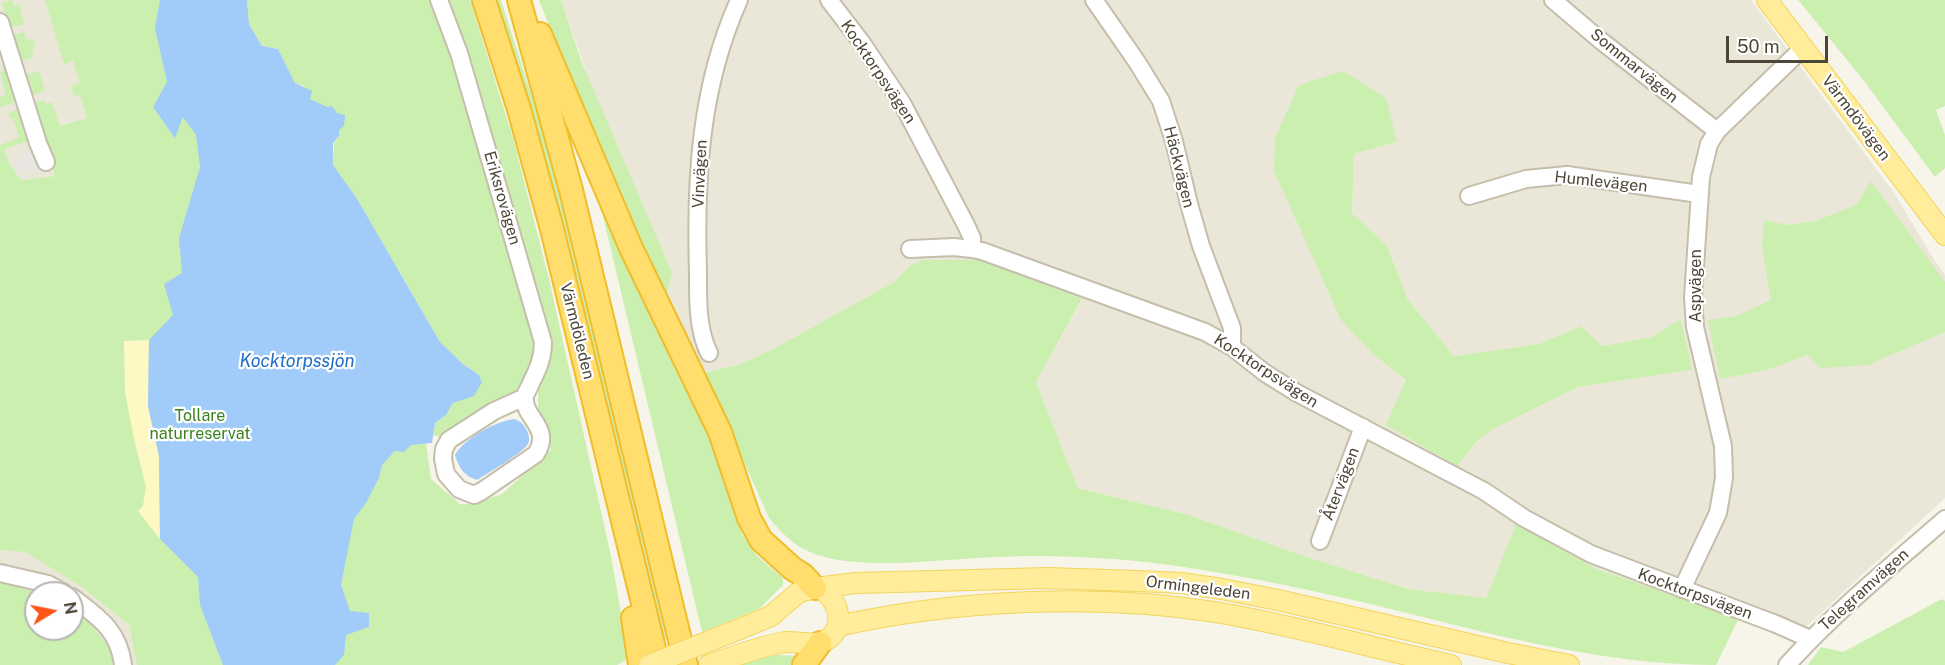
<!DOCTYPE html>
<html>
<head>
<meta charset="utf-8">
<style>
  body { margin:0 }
  #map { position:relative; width:1945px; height:665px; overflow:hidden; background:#f7f4ea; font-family:"Public Sans",sans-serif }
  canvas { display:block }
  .north { position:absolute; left:24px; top:581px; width:60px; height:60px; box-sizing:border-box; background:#fff; border:2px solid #b7b5af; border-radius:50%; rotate:80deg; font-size:16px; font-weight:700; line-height:24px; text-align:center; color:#4c4637 }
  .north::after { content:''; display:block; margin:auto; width:21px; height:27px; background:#ff5419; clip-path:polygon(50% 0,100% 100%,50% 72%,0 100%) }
  .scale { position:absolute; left:1726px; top:36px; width:102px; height:27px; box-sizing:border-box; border:3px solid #4c4637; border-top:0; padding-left:8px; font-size:18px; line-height:21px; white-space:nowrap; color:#4c4637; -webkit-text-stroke:4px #fff; paint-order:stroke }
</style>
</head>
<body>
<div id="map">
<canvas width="1945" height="665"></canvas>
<div class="north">N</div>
<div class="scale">50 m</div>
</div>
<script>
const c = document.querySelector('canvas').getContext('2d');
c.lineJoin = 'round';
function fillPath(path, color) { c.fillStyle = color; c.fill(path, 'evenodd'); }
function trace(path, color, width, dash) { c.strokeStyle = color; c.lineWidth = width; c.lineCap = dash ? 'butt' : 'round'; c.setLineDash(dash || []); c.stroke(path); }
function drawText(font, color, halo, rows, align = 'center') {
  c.font = font + ' "Public Sans",sans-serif'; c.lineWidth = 4.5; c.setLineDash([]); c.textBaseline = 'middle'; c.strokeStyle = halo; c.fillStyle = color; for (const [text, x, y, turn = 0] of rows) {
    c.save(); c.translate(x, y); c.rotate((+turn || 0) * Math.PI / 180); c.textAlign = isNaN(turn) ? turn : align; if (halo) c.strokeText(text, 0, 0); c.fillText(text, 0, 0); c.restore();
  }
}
const residential = new Path2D(`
  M 0,0 L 79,0 L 114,110 L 43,131 L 55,176 L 21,180 L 9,163 L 4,150 L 0,150 Z
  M 561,0 L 1751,0 L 1894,193 L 1935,261 L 1945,275 L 1945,498 L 1808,625 L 1779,633 L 1596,569 L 1517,524 L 1486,598 L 1408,589 L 1301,555 L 1189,515 L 1078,488 L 1036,382 L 1082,300 L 910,266 L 894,282 L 773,349 L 741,364 L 704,373 L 666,296 ZM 1343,71 L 1397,142 L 1354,154 L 1352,213 L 1387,246 L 1408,300 L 1454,356 L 1539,344 L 1581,326 L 1601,346 L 1652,337 L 1681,319 L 1692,370 L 1578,387 L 1495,428 L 1479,439 L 1457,466 L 1406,380 L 1373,354 L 1341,319 Z
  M 0,550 L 26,551 L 83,588 L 129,625 L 137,665 L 0,665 ZM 36,593 L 72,593 L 72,629 L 36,629 Z`);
const green = new Path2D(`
  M 12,0 L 14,6 L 21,4 L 20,8 L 24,24 L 9,28 L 2,3 Z
  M 45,0 L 224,0 L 426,443 L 431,479 L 460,504 L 472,504 L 502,494 L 551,450 L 538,409 L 538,391 L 549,362 L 542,322 L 443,0 L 470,0 L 513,138 L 549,279 L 611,556 L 629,658 L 617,665 L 137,665 L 129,625 L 83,588 L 26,552 L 0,550 L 0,145 L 19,138 L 13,118 L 10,119 L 8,113 L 22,108 L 32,140 L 4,149 L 9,163 L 21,180 L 55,176 L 34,103 L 45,100 L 46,104 L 52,102 L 60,126 L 87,118 L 80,95 L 74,96 L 71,86 L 80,83 L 73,61 L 64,64 Z
  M 247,0 L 432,0 L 442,21 L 538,345 L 522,390 L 446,439 L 433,435 L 435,423 L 446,415 L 453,403 L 474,395 L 478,374 L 463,364 L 440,342 L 356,197 L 333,165 L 334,143 L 339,136 L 337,113 L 310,99 L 304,86 L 295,83 L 278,49 L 262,46 L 249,24 Z
  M 496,0 L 501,0 L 543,132 L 567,220 L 666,639 L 662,640 L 553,186 Z
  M 539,0 L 561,0 L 581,60 L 672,273 L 666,296 L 612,184 Z
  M 1798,0 L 1945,0 L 1945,106 L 1936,110 L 1945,135 L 1945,168 L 1935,177 L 1861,77 Z
  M 24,32 L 26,40 L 33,38 L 35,47 L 32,49 L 34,57 L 21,61 L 13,35 Z
  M 9,69 L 19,101 L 0,107 L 0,97 L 6,95 L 0,72 Z
  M 39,71 L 45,91 L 32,95 L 26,75 Z
  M 1343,71 L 1386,98 L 1397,142 L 1354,154 L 1352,213 L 1387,246 L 1408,300 L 1454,356 L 1539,344 L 1581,326 L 1602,346 L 1652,337 L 1681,319 L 1692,370 L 1578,387 L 1495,428 L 1479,439 L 1457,466 L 1386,425 L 1406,380 L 1373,354 L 1341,320 L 1274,171 L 1275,138 L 1299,85 Z
  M 1871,181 L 1945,282 L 1945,332 L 1868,365 L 1821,368 L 1808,355 L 1767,370 L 1720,379 L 1708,320 L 1737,316 L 1771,300 L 1762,246 L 1764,220 L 1788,225 L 1816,221 L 1856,205 Z
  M 601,208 L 662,340 L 698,410 L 714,447 L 742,534 L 757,556 L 783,578 L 783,585 L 760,608 L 702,632 Z
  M 922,260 L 985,260 L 1082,299 L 1036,382 L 1078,488 L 1189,515 L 1301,555 L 1408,589 L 1486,598 L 1516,524 L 1596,569 L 1739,618 L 1716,665 C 1597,665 1481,631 1366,603 C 1279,583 1185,563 1097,558 C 1065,556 1031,555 999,557 C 945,558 859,573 810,552 C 794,546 780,531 769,518 L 704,373 L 741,364 L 773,349 L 894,282 L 910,266 Z
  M 0,578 L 55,593 L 36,593 L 36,629 L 72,629 L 72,605 L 83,615 L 110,649 L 113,665 L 0,665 Z
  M 1942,599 L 1945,601 L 1945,665 L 1808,665 L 1821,647 L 1843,652 Z
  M 777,655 L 800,656 L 795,665 L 739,665 L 756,658 Z`);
const sand = new Path2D(`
  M 149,340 L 148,406 L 159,456 L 160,539 L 138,511 L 143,506 L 146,487 L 134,439 L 125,392 L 124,341 Z`);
const parking = new Path2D(`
  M 31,142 L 46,170 L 33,173 L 27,170 L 19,175 L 13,165 L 24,157 Z`);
const water = new Path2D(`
  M 160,0 L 247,0 L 249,24 L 262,46 L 278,49 L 295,83 L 312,91 L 310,99 L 327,107 L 332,106 L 337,113 L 345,115 L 344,126 L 339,130 L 339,136 L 333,143 L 333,165 L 356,197 L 440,342 L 463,364 L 478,374 L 482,382 L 474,396 L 453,403 L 446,415 L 435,423 L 432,443 L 411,445 L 404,452 L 395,451 L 382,465 L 379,478 L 366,503 L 354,519 L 341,585 L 350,611 L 369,613 L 369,627 L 346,635 L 344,655 L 335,665 L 223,665 L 200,605 L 198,577 L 160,539 L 159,456 L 148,406 L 149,340 L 173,315 L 164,284 L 182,273 L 179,238 L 200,167 L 196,135 L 183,117 L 175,138 L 153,107 L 167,82 L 155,28 Z
  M 514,419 C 520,421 524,424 527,431 C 529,435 530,440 528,444 C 520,455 489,472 477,480 C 464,476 459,468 455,455 C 465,438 494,422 514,419 Z`);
const minor = new Path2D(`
  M 439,0 L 459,53 L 543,342 C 543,358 538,369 531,383 C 530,387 526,392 525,396 C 522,418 553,427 536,454 L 482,491 L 474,495 L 459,489 L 446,474 L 443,459 L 444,449 L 449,440 L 494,411 L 525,397
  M 829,0 L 862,43 L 902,103 L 966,225 L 972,238 L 972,249 L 982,251 L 1205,332 L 1232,347 L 1265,373 L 1297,393 L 1484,491 L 1524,518 L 1591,554 L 1776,624 L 1810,639
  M 1094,0 L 1137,62 L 1161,101 L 1174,141 L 1189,204 L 1201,246 L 1232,328 L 1232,347
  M 1553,0 L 1600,40 L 1717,131
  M 0,22 L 38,143 L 46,162
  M 1469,196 L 1526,179 L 1567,175 L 1699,194
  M 910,249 L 954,247 L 972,249
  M 709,353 C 697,329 698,298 698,272 C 695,178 700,87 739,0
  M 1320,541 L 1363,427
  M 0,573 L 48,584 L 64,593
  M 1682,589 L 1718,513 L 1724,478 L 1723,446 L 1695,327 L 1693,297 L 1701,177 L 1709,144 L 1717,131 L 1803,48
  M 72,597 C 98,617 119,630 123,665
  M 1787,665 C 1835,612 1891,566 1945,519`);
const major = new Path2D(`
  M 1767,0 L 1945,235
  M 838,626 C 955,600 1096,593 1215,612 C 1294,625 1372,648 1451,665
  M 737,630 L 771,616 L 799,592 L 815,588 L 856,583 L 1048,578 L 1137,581 L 1181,583 L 1222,589 L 1278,600 L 1508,653 L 1569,665
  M 709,665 C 734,657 759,646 785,642 C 797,641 811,646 822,642 C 848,632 840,598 819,588`);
const highway = new Path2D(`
  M 484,0 L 519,109 L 552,229 L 658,665
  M 519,0 L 571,190 L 686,665
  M 540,34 L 631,248 L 720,432 L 749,518 L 761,540 L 793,569 L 803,575 L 815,588
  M 633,618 L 640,665
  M 804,665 L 820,643`);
const majorBridge = new Path2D(`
  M 649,665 L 737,630`);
const streetNames = [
  ["Sommarvägen",1634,66,39],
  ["Kocktorpsvägen",878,72,56],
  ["Värmdövägen",1856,118,53],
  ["Häckvägen",1179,167,76],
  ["Vinvägen",700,174,-87],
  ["Humlevägen",1601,182,6],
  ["Eriksrovägen",502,198,74],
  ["Aspvägen",1696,286,-90],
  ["Värmdöleden",577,331,76],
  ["Kocktorpsvägen",1266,371,33],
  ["Återvägen",1341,484,-69],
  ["Ormingeleden",1198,588,7],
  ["Telegramvägen",1864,590,-42],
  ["Kocktorpsvägen",1695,594,20]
];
const parkNames = [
  ["Tollare",200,416],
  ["naturreservat",200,434]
];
const waterNames = [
  ["Kocktorpssjön",297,361]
];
fillPath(residential, '#ebe7d8');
fillPath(green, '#cbefaf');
fillPath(sand, '#fef8c4');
fillPath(parking, '#e8e6e2');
fillPath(water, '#a1ccf9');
trace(minor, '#c4beab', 20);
trace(major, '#f2d55d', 22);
trace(highway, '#f0bd2b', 26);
trace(minor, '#fff', 16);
trace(major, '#ffed9b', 20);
trace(highway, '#ffde6d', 22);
trace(majorBridge, '#f2d55d', 22, []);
trace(majorBridge, '#ffed9b', 20);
drawText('16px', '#4c4637', '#fff', streetNames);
drawText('16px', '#3b8120', '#fff', parkNames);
drawText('italic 18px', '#216fc7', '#fff', waterNames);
</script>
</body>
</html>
